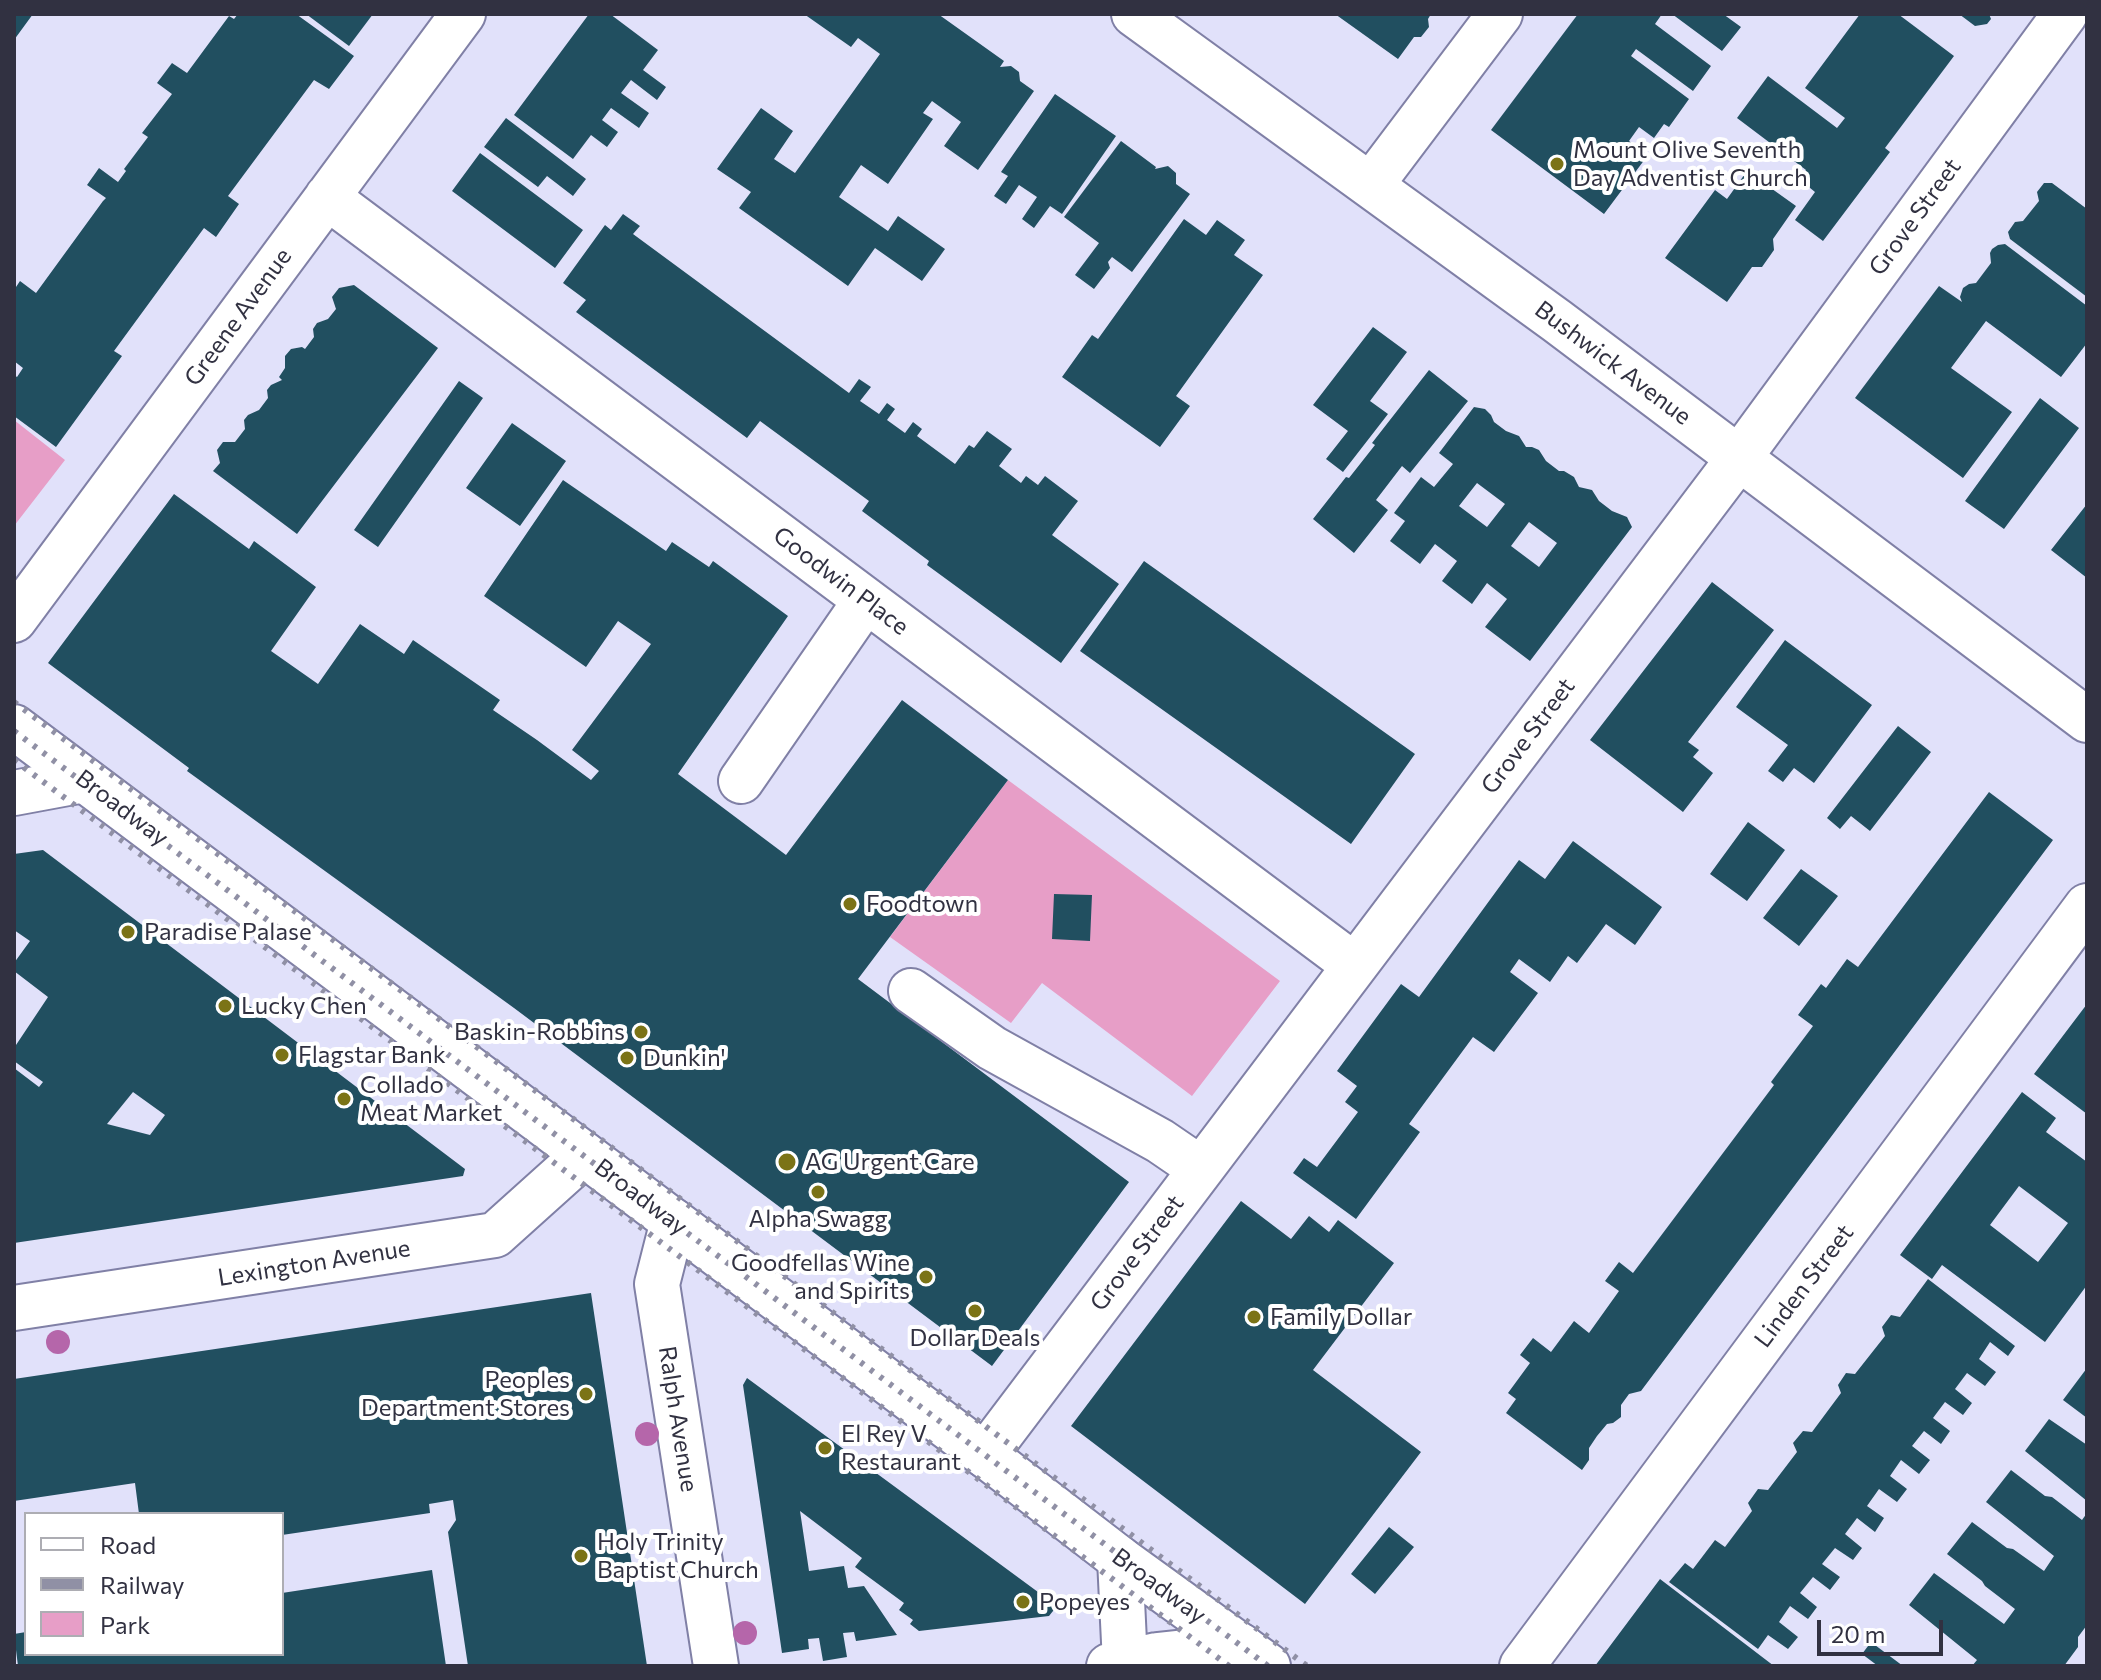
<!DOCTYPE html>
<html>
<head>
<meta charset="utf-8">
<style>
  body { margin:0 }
  #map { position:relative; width:2101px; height:1680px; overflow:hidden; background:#e1e1fa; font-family:Commissioner,sans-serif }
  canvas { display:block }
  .frame { position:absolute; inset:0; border:16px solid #313141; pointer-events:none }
  .legend { position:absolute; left:24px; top:1512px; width:260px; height:144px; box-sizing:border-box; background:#fff; border:2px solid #adadb3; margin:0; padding:10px 14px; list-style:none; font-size:24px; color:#313141 }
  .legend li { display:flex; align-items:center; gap:16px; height:40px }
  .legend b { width:40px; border:2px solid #adadb3 }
  .scale { position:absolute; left:1817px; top:1620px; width:126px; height:36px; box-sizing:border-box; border:4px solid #313141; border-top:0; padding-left:10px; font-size:24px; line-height:28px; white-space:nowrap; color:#313141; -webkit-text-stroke:6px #fff; paint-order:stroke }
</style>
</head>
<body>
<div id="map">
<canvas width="2101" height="1680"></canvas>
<div class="frame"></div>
<ul class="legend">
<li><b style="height:10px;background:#fff"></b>Road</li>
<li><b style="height:10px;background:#9090a5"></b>Railway</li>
<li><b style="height:22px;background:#e79ec7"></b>Park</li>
</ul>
<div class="scale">20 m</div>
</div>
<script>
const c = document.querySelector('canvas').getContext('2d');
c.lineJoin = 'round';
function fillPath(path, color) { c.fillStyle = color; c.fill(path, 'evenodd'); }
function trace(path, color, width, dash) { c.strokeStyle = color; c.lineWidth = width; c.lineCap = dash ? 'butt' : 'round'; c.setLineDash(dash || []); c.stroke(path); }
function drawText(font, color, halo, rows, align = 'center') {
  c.font = font + ' Commissioner,sans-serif'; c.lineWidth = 8; c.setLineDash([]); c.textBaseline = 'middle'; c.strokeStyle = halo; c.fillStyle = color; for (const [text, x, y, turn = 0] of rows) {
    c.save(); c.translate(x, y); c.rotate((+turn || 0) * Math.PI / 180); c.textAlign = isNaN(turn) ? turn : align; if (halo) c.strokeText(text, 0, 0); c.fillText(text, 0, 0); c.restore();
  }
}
const green = new Path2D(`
  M 14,420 L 65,460 L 14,526 Z
  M 1008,780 L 1280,981 L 1192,1096 L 1042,983 L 1011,1023 L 890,937 Z`);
const building = new Path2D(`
  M 14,14 L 33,14 L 14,40 Z
  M 238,14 L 296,14 L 354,56 L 329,89 L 314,80 L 228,196 L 239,204 L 216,237 L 204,228 L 114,351 L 122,356 L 56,447 L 14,416 L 14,375 L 17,377 L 23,368 L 14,361 L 14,327 L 16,324 L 14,322 L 14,290 L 20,281 L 36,293 L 103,201 L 106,198 L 87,185 L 99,168 L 118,182 L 126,171 L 124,169 L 148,137 L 142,133 L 172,94 L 157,83 L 172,63 L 187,73 L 229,16 L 234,19 Z
  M 306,14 L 373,14 L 349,46 Z
  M 589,14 L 610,14 L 658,50 L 643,70 L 666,87 L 657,100 L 631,80 L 621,93 L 649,113 L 639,128 L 611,108 L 602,120 L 618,132 L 607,147 L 591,135 L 573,159 L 514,115 Z
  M 804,14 L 938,14 L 1004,61 L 1000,67 L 1011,66 L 1019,72 L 1020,81 L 1034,91 L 978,170 L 944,146 L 961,122 L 932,101 L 923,113 L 933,119 L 888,184 L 861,165 L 839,197 L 888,231 L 898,216 L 945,249 L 922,281 L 875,248 L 848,286 L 739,208 L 751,192 L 717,169 L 761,108 L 793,131 L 774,159 L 795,173 L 880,54 L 858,38 L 851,47 Z
  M 1335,14 L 1431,14 L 1428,19 L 1429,27 L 1421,37 L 1414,37 L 1398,59 Z
  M 1578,14 L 1662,14 L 1655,24 L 1711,66 L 1693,91 L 1636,49 L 1631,56 L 1689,99 L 1669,127 L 1664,124 L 1654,138 L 1639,127 L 1629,141 L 1648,155 L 1604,214 L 1491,130 Z
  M 1672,14 L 1723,14 L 1741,27 L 1722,51 Z
  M 1860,14 L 1898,14 L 1954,56 L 1885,148 L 1890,152 L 1823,241 L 1795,220 L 1815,192 L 1799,179 L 1806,170 L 1737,118 L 1768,76 L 1837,128 L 1845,118 L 1805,88 Z
  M 1959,14 L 1989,14 L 1991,19 L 1987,24 L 1975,26 Z
  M 1055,94 L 1116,136 L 1062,214 L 1050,206 L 1034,228 L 1022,219 L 1037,197 L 1019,185 L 1006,204 L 994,196 L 1008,176 L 1001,172 Z
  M 506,118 L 586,179 L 573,196 L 547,176 L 538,187 L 484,147 Z
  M 1121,141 L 1156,167 L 1155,169 L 1168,166 L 1176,173 L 1176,184 L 1190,194 L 1132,272 L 1112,257 L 1108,262 L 1110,268 L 1094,289 L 1075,275 L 1099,243 L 1064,217 Z
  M 480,153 L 583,230 L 555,268 L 452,191 Z
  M 1747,171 L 1796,206 L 1773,239 L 1774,250 L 1762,267 L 1752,267 L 1727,302 L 1665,258 L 1715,190 L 1727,199 Z
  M 2044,183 L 2052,183 L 2087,209 L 2087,297 L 2010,239 L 2008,232 L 2015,222 L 2023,221 L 2039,201 L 2037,192 Z
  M 623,214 L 640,226 L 633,234 L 849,393 L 859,379 L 871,387 L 860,401 L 879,414 L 887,403 L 895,409 L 887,420 L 905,433 L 913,422 L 922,429 L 917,436 L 955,464 L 969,445 L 974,448 L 987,431 L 1012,449 L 999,466 L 1021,483 L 1026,476 L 1038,485 L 1045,476 L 1078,501 L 1052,535 L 1119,584 L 1061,663 L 927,565 L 929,561 L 862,511 L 869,501 L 760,421 L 747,438 L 576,312 L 586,300 L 563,283 L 605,225 L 611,230 Z
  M 1184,219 L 1206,235 L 1217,220 L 1245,240 L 1234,255 L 1263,275 L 1176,396 L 1190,406 L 1160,447 L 1062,377 L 1092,335 L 1098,339 Z
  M 2005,244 L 2087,306 L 2087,343 L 2061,377 L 1986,321 L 1951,368 L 2012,412 L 1963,478 L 1855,398 L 1939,286 L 1962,302 L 1960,297 L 1963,288 L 1969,284 L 1976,283 L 1991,263 L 1990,253 L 1992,249 L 1998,245 Z
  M 354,285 L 438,348 L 297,534 L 213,471 L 220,463 L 217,450 L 223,442 L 235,442 L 245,429 L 244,420 L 248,415 L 259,410 L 268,398 L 267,390 L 271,385 L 282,380 L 279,377 L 285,368 L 285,356 L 291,349 L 302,347 L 305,349 L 314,337 L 313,329 L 317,323 L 328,319 L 336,309 L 332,297 L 339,288 Z
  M 1373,327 L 1407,352 L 1370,401 L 1388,414 L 1343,472 L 1326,459 L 1348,431 L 1313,405 Z
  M 1429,370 L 1468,401 L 1410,473 L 1402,466 L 1376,500 L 1388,510 L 1354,553 L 1313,519 L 1346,477 L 1349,478 L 1375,445 L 1372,443 Z
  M 459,381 L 483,398 L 378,547 L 354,530 Z
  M 2040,398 L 2079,428 L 2004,529 L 1965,501 Z
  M 1474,407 L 1485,409 L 1491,415 L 1494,422 L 1506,431 L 1519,436 L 1526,447 L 1532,447 L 1539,450 L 1546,461 L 1559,471 L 1564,471 L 1574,477 L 1579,487 L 1592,490 L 1599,501 L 1612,511 L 1627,517 L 1632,527 L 1530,661 L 1485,627 L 1507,599 L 1487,583 L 1472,604 L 1442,581 L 1457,561 L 1435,544 L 1420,564 L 1390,541 L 1405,521 L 1394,513 L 1421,477 L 1434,487 L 1453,464 L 1439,453 ZM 1477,483 L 1505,504 L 1487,527 L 1459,506 ZM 1529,522 L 1557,543 L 1539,567 L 1511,546 Z
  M 512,423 L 566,461 L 520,526 L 466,488 Z
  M 563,480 L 666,551 L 672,542 L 709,567 L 713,561 L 788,616 L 678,774 L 786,855 L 902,700 L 1008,780 L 858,979 L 1129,1182 L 992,1366 L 514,1008 L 187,771 L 189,768 L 48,663 L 174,494 L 249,549 L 254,541 L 316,587 L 271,651 L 318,684 L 360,624 L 404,654 L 413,640 L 500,700 L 493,710 L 537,740 L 591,780 L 599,771 L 572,750 L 651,644 L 618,621 L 586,667 L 484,596 Z
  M 2087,504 L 2087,578 L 2051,550 Z
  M 1144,561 L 1415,754 L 1351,844 L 1080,651 Z
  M 1712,582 L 1774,630 L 1688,742 L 1699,750 L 1693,757 L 1713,773 L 1683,812 L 1590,740 Z
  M 1785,640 L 1872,705 L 1814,783 L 1794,768 L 1783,782 L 1768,771 L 1788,745 L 1736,707 Z
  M 1898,726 L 1931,752 L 1870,831 L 1851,816 L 1840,829 L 1827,818 Z
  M 1989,792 L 2053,840 L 1641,1391 L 1629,1394 L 1621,1405 L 1621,1417 L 1613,1423 L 1607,1424 L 1597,1436 L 1589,1448 L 1589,1460 L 1582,1470 L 1506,1413 L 1516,1399 L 1508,1393 L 1530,1363 L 1520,1355 L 1533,1338 L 1551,1352 L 1574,1321 L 1589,1333 L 1619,1291 L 1605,1281 L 1619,1262 L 1633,1273 L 1774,1085 L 1771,1082 L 1813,1026 L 1798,1015 L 1821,984 L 1826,988 L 1847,959 L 1858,967 Z
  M 1748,822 L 1785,850 L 1747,901 L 1710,874 Z
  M 1573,841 L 1662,907 L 1635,945 L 1606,924 L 1577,963 L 1568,956 L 1550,982 L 1519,959 L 1510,972 L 1538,993 L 1494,1052 L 1473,1037 L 1409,1124 L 1420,1132 L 1356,1219 L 1293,1173 L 1304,1158 L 1317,1167 L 1358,1112 L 1345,1102 L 1357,1086 L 1337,1071 L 1401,984 L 1419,997 L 1519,860 L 1545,879 Z
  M 43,850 L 465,1169 L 463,1176 L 14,1243 L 14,1068 L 39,1087 L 43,1082 L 14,1061 L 14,1048 L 48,997 L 14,971 L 14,963 L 30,941 L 14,930 L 14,854 ZM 133,1092 L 165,1115 L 150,1135 L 107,1124 Z
  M 1801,869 L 1838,896 L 1799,946 L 1763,918 Z
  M 1054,894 L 1092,895 L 1090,941 L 1052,939 Z
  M 2087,1004 L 2087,1114 L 2034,1074 Z
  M 2022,1092 L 2056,1118 L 2046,1132 L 2087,1162 L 2087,1285 L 2045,1342 L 1942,1265 L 1932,1279 L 1900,1255 ZM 2019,1186 L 2068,1223 L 2038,1262 L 1990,1225 Z
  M 1241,1201 L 1291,1239 L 1309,1216 L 1329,1232 L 1338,1220 L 1394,1263 L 1313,1370 L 1421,1452 L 1305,1604 L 1071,1426 Z
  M 1928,1279 L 2015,1346 L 2008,1356 L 1990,1342 L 1979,1359 L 1996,1372 L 1985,1386 L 1967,1373 L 1955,1389 L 1972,1403 L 1963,1415 L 1945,1402 L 1933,1418 L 1950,1431 L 1941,1444 L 1924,1431 L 1912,1446 L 1930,1460 L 1919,1474 L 1901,1460 L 1890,1476 L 1907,1489 L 1897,1502 L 1879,1489 L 1867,1506 L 1884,1518 L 1875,1532 L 1857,1518 L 1845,1534 L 1862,1548 L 1853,1560 L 1835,1548 L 1822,1564 L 1840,1577 L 1830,1590 L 1813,1577 L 1800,1593 L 1817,1607 L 1808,1619 L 1790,1606 L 1779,1622 L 1798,1637 L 1788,1649 L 1768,1635 L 1758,1649 L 1669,1582 L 1685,1563 L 1693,1569 L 1715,1540 L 1725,1547 L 1752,1511 L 1748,1503 L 1758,1489 L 1768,1490 L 1797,1452 L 1793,1443 L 1803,1431 L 1812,1432 L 1841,1393 L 1838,1385 L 1846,1373 L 1855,1374 L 1885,1336 L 1882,1327 L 1891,1315 L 1900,1317 Z
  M 591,1293 L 647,1666 L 468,1666 L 448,1532 L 456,1520 L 453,1500 L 429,1504 L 430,1513 L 282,1535 L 282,1514 L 139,1514 L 135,1483 L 14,1501 L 14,1379 Z
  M 2087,1368 L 2087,1418 L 2063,1400 Z
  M 747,1378 L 1057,1606 L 1049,1616 L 919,1631 L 910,1624 L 913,1620 L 899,1610 L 904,1603 L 855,1567 L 862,1558 L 800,1511 L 809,1571 L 844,1566 L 848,1588 L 864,1586 L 897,1635 L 856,1641 L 854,1632 L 843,1633 L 847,1657 L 823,1661 L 819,1638 L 808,1639 L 809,1649 L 782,1653 L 743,1385 Z
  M 2049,1419 L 2087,1445 L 2087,1501 L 2025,1451 Z
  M 2011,1470 L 2045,1496 L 2052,1497 L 2082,1520 L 2087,1513 L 2087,1625 L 2078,1637 L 2078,1647 L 2064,1666 L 1972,1666 L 1977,1660 L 1909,1605 L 1934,1573 L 2004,1624 L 2015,1609 L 1985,1586 L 1982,1581 L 1947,1554 L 1972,1522 L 2007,1548 L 2013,1549 L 2044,1571 L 2054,1556 L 1986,1502 Z
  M 1389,1527 L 1414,1547 L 1375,1594 L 1351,1574 Z
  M 432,1570 L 446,1666 L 18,1666 L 14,1634 L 26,1632 L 26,1654 L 282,1654 L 282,1593 Z
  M 1660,1579 L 1774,1666 L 1595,1666 Z
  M 1871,1642 L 1903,1666 L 1878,1666 L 1862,1654 Z`);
const minor = new Path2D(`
  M 1371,185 L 1500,14
  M 327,197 L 1354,965
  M 14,620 L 463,14
  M 741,781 L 866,600
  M 14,793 L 84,780
  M 911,991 L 992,1048 L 1160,1141 L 1201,1169
  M 673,1221 L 657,1284 L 716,1666
  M 14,1308 L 495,1235 L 584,1155
  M 985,1455 L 1739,458 L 2065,14
  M 1120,1559 L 1125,1663
  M 1109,1666 L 1157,1655 L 1241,1646
  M 1522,1666 L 2087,906`);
const major = new Path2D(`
  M 1134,14 L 1557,321 L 2087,720
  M 14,727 L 985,1455 L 1120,1559 L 1268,1666`);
const rail = new Path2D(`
  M 14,702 L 1307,1666
  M 14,731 L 1268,1666
  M 14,760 L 1229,1666`);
const trees = [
  [58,1342],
  [647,1434],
  [745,1633]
];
const markers = [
  [1557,164,8,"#7b7316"],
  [850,904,8,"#7b7316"],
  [128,932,8,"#7b7316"],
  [225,1006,8,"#7b7316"],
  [641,1032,8,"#7b7316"],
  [282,1055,8,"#7b7316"],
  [627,1058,8,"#7b7316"],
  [344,1099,8,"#7b7316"],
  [787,1162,10,"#7b7316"],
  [818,1192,8,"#7b7316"],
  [926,1277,8,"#7b7316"],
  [975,1311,8,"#7b7316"],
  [1254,1317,8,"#7b7316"],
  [586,1394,8,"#7b7316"],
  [825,1448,8,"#7b7316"],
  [581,1556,8,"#7b7316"],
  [1023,1602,8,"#7b7316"]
];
const poiNames = [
  ["Mount Olive Seventh",1573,150],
  ["Day Adventist Church",1573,178],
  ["Foodtown",866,904],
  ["Paradise Palase",144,932],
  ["Lucky Chen",241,1006],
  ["Baskin-Robbins",625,1032,"right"],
  ["Flagstar Bank",298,1055],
  ["Dunkin'",643,1058],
  ["Collado",360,1085],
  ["Meat Market",360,1113],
  ["AG Urgent Care",805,1162],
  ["Alpha Swagg",818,1219,"center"],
  ["Goodfellas Wine",910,1263,"right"],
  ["and Spirits",910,1291,"right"],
  ["Family Dollar",1270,1317],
  ["Dollar Deals",975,1338,"center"],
  ["Peoples",570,1380,"right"],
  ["Department Stores",570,1408,"right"],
  ["El Rey V",841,1434],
  ["Restaurant",841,1462],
  ["Holy Trinity",597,1542],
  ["Baptist Church",597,1570],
  ["Popeyes",1039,1602]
];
const streetNames = [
  ["Grove Street",1915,217,-54],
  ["Greene Avenue",238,317,-54],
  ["Bushwick Avenue",1613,363,37],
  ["Goodwin Place",841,581,37],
  ["Grove Street",1528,736,-53],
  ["Broadway",122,808,37],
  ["Broadway",641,1197,37],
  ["Grove Street",1137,1253,-53],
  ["Lexington Avenue",314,1263,-9],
  ["Linden Street",1804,1286,-53],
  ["Ralph Avenue",678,1419,81],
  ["Broadway",1159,1586,36]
];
fillPath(green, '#e79ec7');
fillPath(building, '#214f60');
trace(minor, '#8080a6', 48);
trace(major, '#8080a6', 48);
trace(minor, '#fff', 44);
trace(major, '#fff', 44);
trace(rail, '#9090a5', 6, [4, 8]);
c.fillStyle = '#b566aa';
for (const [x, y] of trees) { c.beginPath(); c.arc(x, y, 12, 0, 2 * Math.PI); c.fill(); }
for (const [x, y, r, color] of markers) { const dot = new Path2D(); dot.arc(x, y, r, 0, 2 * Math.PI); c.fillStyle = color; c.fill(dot); trace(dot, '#fff', 3); }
drawText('24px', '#313141', '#fff', poiNames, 'left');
drawText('24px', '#313141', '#fff', streetNames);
</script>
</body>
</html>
